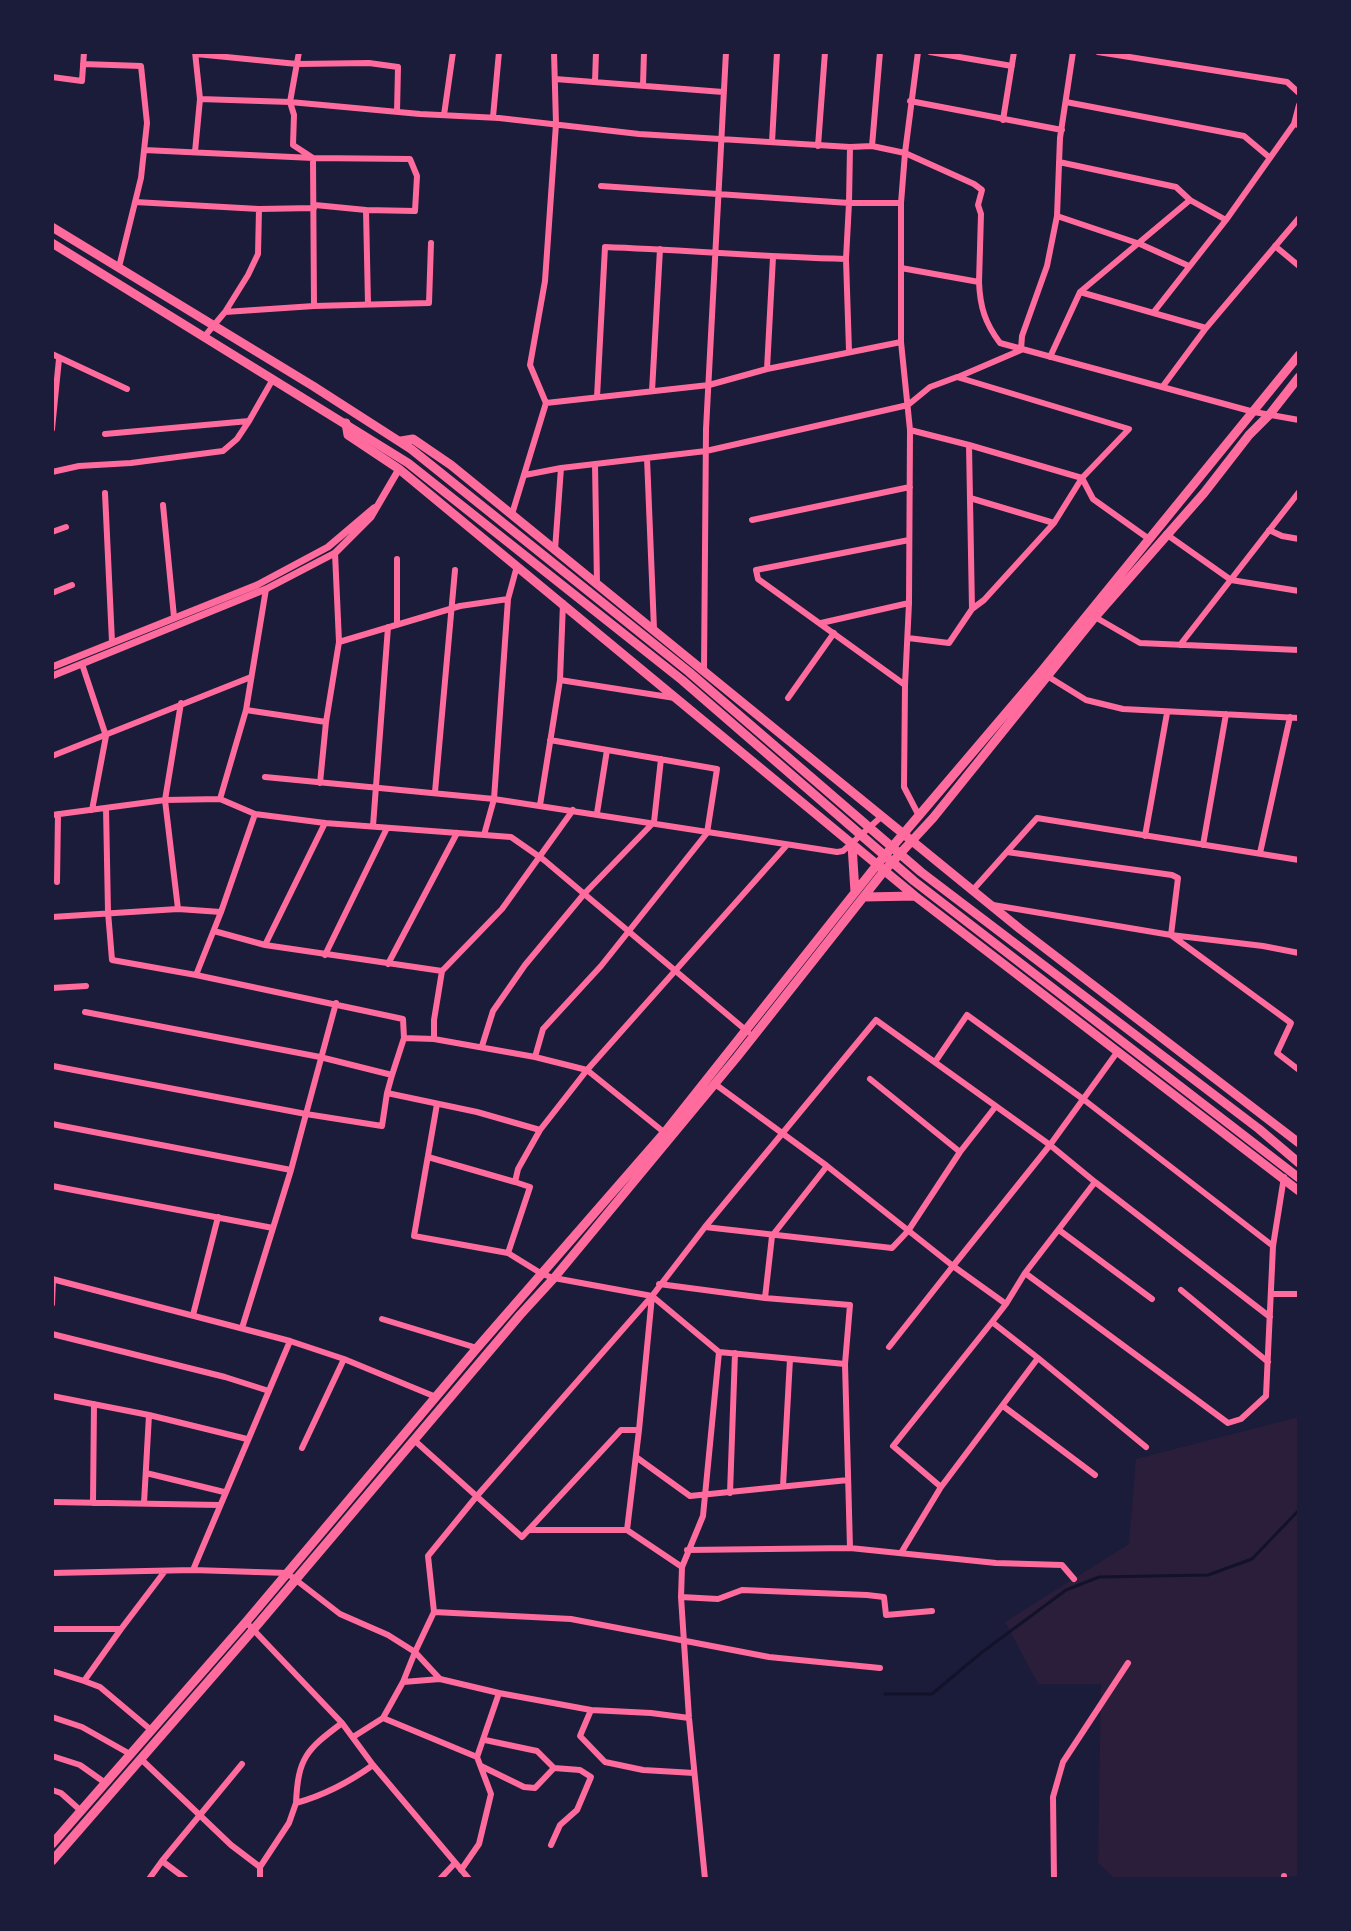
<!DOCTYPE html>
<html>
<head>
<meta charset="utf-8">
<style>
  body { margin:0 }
  #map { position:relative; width:1351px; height:1931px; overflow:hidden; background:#1b1b3a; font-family:Barlow,sans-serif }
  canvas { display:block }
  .frame { position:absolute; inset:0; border:54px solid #1b1b3a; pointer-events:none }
</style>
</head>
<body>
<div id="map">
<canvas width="1351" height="1931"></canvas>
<div class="frame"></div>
</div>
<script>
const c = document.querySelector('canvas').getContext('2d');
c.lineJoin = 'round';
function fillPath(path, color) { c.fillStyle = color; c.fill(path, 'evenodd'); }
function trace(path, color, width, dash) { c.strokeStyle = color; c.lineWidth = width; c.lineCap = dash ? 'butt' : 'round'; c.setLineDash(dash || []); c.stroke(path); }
const green = new Path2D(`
  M 1299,1417 L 1299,1876 L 1253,1879 L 1115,1879 L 1098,1863 L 1101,1684 L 1038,1684 L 1005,1622 L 1129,1544 L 1136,1459 Z`);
const stream = new Path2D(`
  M 885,1694 L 932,1694 L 981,1653 L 1066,1590 L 1099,1577 L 1208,1575 L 1252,1559 L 1299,1510`);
const minor = new Path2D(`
  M 195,52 L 200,99 L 290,102 L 294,115 L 293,145 L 313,158 L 410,159 L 417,176 L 415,211 L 366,210
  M 299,52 L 290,102 L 420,114 L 499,118 L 639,134 L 850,147 L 849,203 L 901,203 L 901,342 L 910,430 L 909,603 L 905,685 L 904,787 L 918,814
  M 554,52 L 556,124 L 545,281 L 530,365 L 546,403 L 709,385 L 767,369 L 901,342
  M 918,52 L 905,153 L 974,184 L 982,190 L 978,205 L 981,214 L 979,282
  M 930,52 L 1012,66
  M 1073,52 L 1060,138 L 1057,216 L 1140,244 L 1189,266
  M 1098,52 L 1287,82 L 1299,93
  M 196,54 L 297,64 L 369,63 L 398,67 L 397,112
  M 83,64 L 141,66 L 147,123 L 141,178 L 119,267
  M 52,77 L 82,81 L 84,52
  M 555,79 L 723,92
  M 595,82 L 596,52
  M 643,85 L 644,52
  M 910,101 L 1062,130
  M 1066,102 L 1244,136 L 1269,157
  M 444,115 L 453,52
  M 493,117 L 499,52
  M 1003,120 L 1014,52
  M 1294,124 L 1299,105
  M 772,142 L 777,52
  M 818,146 L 825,52
  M 872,146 L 880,52
  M 850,147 L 872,146 L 905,153 L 901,203
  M 144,150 L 313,158 L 314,306 L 225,312 L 204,337
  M 195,152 L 200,99
  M 1059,162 L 1176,187 L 1190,200
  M 601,186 L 849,203 L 846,259 L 849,351
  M 135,202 L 259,209 L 314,208
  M 315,205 L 366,210 L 368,304
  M 1275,246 L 1299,266
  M 901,268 L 979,282 C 980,307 985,323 1000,343 L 1254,412 L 1299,420
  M 1080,292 L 1206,328
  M 314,306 L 429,303 L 431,243
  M 225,312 L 248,275 L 258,254 L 259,209
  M 1153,313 L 1226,220 L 1294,124 L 1299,125
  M 52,354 L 127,389
  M 1050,357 L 1080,292 L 1190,200 L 1226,220
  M 767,369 L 773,257
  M 958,377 L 1021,350 L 1022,336 L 1047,266 L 1057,216
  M 1163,386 L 1206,328 L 1299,218
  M 652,391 L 660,249
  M 597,397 L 605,247 C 685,250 765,257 846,259
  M 52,429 L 59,359
  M 105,434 L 249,421 L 273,379
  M 969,445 L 1082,478 L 1093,499 L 1149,539
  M 647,458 L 654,629
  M 595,464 L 597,584
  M 52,472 L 79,466 L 131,463 L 223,451 L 237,439 L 249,421
  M 525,475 L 561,468
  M 105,493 L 112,642
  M 970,498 L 1054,523
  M 163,505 L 174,617
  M 512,514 L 546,403
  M 752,520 L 910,487
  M 1269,530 L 1282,536 L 1299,539
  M 52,532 L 66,527
  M 1166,534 L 1231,580 L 1299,591
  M 555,550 L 561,468 L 706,451 L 908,405 L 930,387 L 957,377 L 1129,429 L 1082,478 L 1054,523 L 984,600 L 972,609
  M 397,559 L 397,625
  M 52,593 L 72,585
  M 1095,617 L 1140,643 L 1299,650
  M 821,623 L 909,603
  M 908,638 L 949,643 L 972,609 L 969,445 L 910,430
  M 339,642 L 460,606 L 508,599 L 517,566
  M 1180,645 L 1299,492
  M 82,664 L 106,736 L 92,810
  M 704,670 L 706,429 L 726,52
  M 1044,674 L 1086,700 L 1123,709 L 1299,718
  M 560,680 L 675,698
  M 905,685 L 758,579 L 756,570 L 909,540
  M 788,698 L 834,633
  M 246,710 L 326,722 L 339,642 L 335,553
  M 52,756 L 251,677
  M 265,777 L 494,799 L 837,852 L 843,851 L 881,817
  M 320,783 L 326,722
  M 435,792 L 455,570
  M 540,805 L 560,680 L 563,603
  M 106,808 L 108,912 L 112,960 L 196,975
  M 597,813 L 607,750
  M 255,814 L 325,823 L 511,837 L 544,860 L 748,1032
  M 52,815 L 165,800 L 220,799
  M 325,823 L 265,945 L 442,971 L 434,1020 L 434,1039 L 535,1057 L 587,1070 L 665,1133
  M 373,826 L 388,627
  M 484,835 L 494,799 L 508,599
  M 1145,836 L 1167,713
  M 1203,845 L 1226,714
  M 1007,852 L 1172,875 L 1178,878 L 1171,935 L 1291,1023 L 1277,1053 L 1299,1070
  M 1260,853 L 1290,717
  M 57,882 L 58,814
  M 972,891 L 1037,818 L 1299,860
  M 993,905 L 1171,935 L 1263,946 L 1299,953
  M 178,909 L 165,800 L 181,703
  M 221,912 L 196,975 L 403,1019 L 404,1038
  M 52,917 L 178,909 L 221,912 L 255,814 L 220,799 L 246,710 L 266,589
  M 214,931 L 265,945
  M 325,955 L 387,828
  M 388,964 L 457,833
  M 442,971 L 502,909 L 573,810
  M 52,988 L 86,986
  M 336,1003 L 306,1114 L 382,1126 L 387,1093
  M 85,1012 L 320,1057 L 392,1075 L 387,1093 L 477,1112 L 540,1130 L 587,1070 L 786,846
  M 482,1046 L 493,1011 L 525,965 L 584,894 L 654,822 L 661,759
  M 535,1057 L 543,1029 L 601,966 L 707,833 L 717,769 L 550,740
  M 935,1062 L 967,1015 L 1083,1099 L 1273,1246
  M 53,1066 L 306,1114 L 291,1170 L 242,1328
  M 392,1075 L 404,1038 L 434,1039
  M 870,1079 L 960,1152
  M 715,1084 L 827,1166 L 953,1266 L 1050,1145 L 1095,1182 L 1025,1273 L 1006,1304
  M 437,1104 L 414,1236 L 508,1253 L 542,1274 L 554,1278 L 652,1296 L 719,1352 L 703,1516 L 682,1567 L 681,1597 L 689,1718 L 705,1879
  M 52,1124 L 291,1170
  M 428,1157 L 515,1182
  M 1095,1182 L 1270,1317
  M 52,1186 L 273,1228
  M 705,1227 L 892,1248 L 908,1231 L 960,1152 L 996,1106
  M 1059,1230 L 1152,1299
  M 508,1253 L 530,1187 L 515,1182 L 518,1169 L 540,1130
  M 1025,1273 L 1228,1423 L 1241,1419 L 1266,1396 L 1273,1246 L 1284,1177
  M 52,1279 L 290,1341 L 193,1570
  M 659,1284 L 765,1298 L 850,1305 L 845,1364 L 850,1548 L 687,1550
  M 1181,1290 L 1268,1362
  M 1271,1294 L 1299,1294
  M 765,1298 L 772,1236 L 827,1166
  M 52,1304 L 53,1279
  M 193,1315 L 218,1217
  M 382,1319 L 477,1348
  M 52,1334 L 225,1377 L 269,1391
  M 290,1341 L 344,1359 L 436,1397
  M 889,1347 L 953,1266 L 1006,1304 L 992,1322 L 1038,1358 L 941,1487 L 901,1553
  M 719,1352 L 845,1364
  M 1038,1358 L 1146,1447
  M 52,1396 L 149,1415 L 247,1439
  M 1003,1406 L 1095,1475
  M 414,1440 L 522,1537 L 621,1430 L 639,1430 L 652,1296
  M 302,1448 L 344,1359
  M 636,1457 L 690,1496 L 848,1480
  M 146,1473 L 224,1492
  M 783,1486 L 790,1359
  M 941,1487 L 893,1446 L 992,1322
  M 730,1493 L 735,1353
  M 52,1502 L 219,1505
  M 93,1503 L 94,1404
  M 144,1503 L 149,1415
  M 529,1530 L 627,1530 L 639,1430
  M 627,1530 L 682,1567
  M 850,1548 L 996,1563 L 1062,1565 L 1074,1579
  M 52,1573 L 193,1570 L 287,1573 L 340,1614 L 388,1635 L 415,1652 L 403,1682 L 383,1718 L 353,1737
  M 681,1597 L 718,1599 L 742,1590 L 867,1595 L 884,1597 L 886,1615 L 932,1611
  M 434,1612 L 571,1619 L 769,1657 L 880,1668
  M 246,1622 L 342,1723 L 373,1765 L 469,1879
  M 52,1629 L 121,1629 L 165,1571
  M 52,1671 L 84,1681 L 121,1629
  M 84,1681 L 100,1687 L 151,1730
  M 403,1682 L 440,1679
  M 499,1693 L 591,1710
  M 52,1717 L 82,1727 L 130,1754
  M 383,1718 L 477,1757
  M 689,1718 L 651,1713 L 591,1710 L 580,1736 L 605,1762 L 643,1770 L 694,1773
  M 485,1740 L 537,1751 L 554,1768
  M 52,1756 L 80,1765 L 104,1782
  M 142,1760 L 231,1845 L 260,1867 L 289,1823 L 296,1803 C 325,1795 348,1783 373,1765
  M 481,1766 L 524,1787 L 535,1788 L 554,1768 L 580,1770 L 591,1777 L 577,1810 L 560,1825 L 551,1845
  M 52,1790 L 61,1793 L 80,1810
  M 296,1803 C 298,1758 306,1750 342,1723
  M 162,1861 L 242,1764
  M 260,1867 L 260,1879
  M 461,1870 L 479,1844 L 491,1794 L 477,1757 L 499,1693 L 440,1679 L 415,1652 L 434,1612 L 428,1556 L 476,1497 L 652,1296 L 705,1227 L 876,1020 L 1050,1145 L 1118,1051
  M 1284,1876 L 1284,1879
  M 149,1879 L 162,1861 L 186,1879
  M 440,1879 L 455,1863
  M 1054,1879 L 1053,1797 L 1063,1762 L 1128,1663`);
const tertiary = new Path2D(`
  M 52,667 L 257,585 L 328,547 L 374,508
  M 52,676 L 266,589 L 335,553 L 371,517 L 399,469`);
const primary = new Path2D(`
  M 346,423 L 348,435 L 399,469 L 915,896 L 1299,1191
  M 401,441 L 413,439 L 451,465 L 1020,929 L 1299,1143
  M 852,845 L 855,892
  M 864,897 L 915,896
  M 52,1844 L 246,1622 L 477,1348 L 665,1132 L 876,866
  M 52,1861 L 253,1630 L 520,1315 L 554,1278 L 737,1057 L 884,871`);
const trunk = new Path2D(`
  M 52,227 L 313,386 L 411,449 L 689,672 L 921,872 L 1259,1129 L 1299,1163
  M 52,243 L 408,463 L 682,680 L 914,881 L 1299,1178
  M 876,866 L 1041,672 L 1299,355
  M 884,871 L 933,818 L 1095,617 L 1204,493 L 1249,435 L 1270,414 L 1299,377`);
fillPath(green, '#2a1e3b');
trace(stream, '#12122b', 3);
trace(minor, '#ff6b9d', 6);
trace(tertiary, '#ff6b9d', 7);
trace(primary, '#ff6b9d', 9);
trace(trunk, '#ff6b9d', 9);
</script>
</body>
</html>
